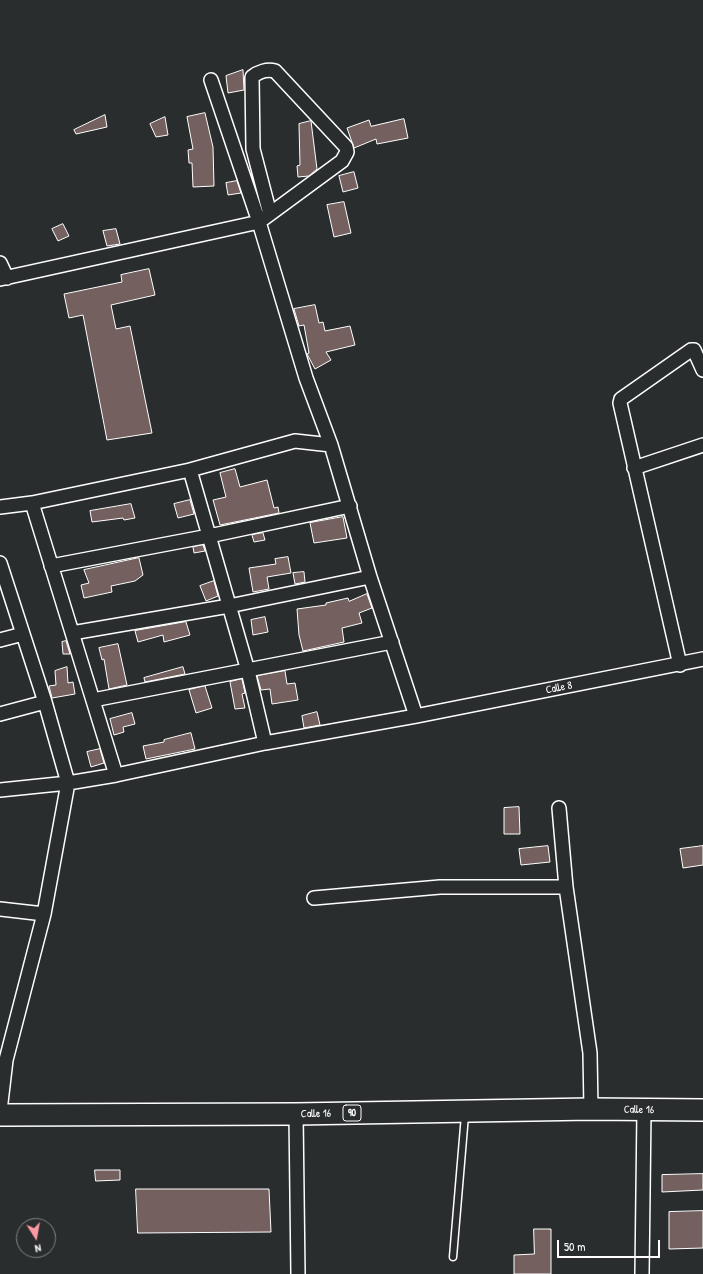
<!DOCTYPE html>
<html>
<head>
<meta charset="utf-8">
<style>
  body { margin:0 }
  #map { position:relative; width:703px; height:1274px; overflow:hidden; background:#2a2d2e; font-family:"Patrick Hand",sans-serif }
  canvas { display:block }
  .north { position:absolute; left:16px; top:1218px; width:40px; height:40px; box-sizing:border-box; background:#2a2d2e; border:1px solid #7f8182; border-radius:50%; rotate:169deg; font-size:11px; font-weight:700; line-height:16px; text-align:center; color:#fff }
  .north::after { content:''; display:block; margin:auto; width:14px; height:18px; background:#ff9aa2; clip-path:polygon(50% 0,100% 100%,50% 72%,0 100%) }
  .scale { position:absolute; left:557px; top:1240px; width:103px; height:18px; box-sizing:border-box; border:2px solid #fff; border-top:0; padding-left:5px; font-size:12px; line-height:14px; white-space:nowrap; color:#fff; -webkit-text-stroke:3px #2a2d2e; paint-order:stroke }
</style>
</head>
<body>
<div id="map">
<canvas width="703" height="1274"></canvas>
<div class="north">N</div>
<div class="scale">50 m</div>
</div>
<script>
const c = document.querySelector('canvas').getContext('2d');
c.lineJoin = 'round';
function fillPath(path, color) { c.fillStyle = color; c.fill(path, 'evenodd'); }
function trace(path, color, width, dash) { c.strokeStyle = color; c.lineWidth = width; c.lineCap = dash ? 'butt' : 'round'; c.setLineDash(dash || []); c.stroke(path); }
function drawText(font, color, halo, rows, align = 'center') {
  c.font = font + ' "Patrick Hand",sans-serif'; c.lineWidth = 4; c.setLineDash([]); c.textBaseline = 'middle'; c.strokeStyle = halo; c.fillStyle = color; for (const [text, x, y, turn = 0] of rows) {
    c.save(); c.translate(x, y); c.rotate((+turn || 0) * Math.PI / 180); c.textAlign = isNaN(turn) ? turn : align; if (halo) c.strokeText(text, 0, 0); c.fillText(text, 0, 0); c.restore();
  }
}
const building = new Path2D(`
  M 243,70 L 244,90 L 228,93 L 226,76 Z
  M 205,113 L 213,147 L 214,186 L 193,187 L 192,163 L 189,163 L 188,150 L 193,149 L 187,117 Z
  M 105,115 L 107,127 L 76,134 L 74,130 Z
  M 165,117 L 168,135 L 156,137 L 150,124 Z
  M 404,119 L 408,138 L 377,144 L 376,139 L 354,148 L 347,128 L 369,120 L 371,126 Z
  M 311,121 L 317,169 L 309,176 L 298,177 L 297,166 L 300,165 L 299,124 Z
  M 354,172 L 358,188 L 343,192 L 339,176 Z
  M 237,181 L 241,193 L 228,195 L 226,183 Z
  M 344,202 L 351,233 L 334,237 L 327,205 Z
  M 63,224 L 69,236 L 58,241 L 52,229 Z
  M 116,229 L 120,244 L 107,246 L 103,231 Z
  M 149,269 L 155,295 L 111,305 L 116,329 L 130,326 L 152,433 L 107,440 L 83,315 L 69,318 L 64,294 L 122,282 L 121,275 Z
  M 315,305 L 319,323 L 323,322 L 325,331 L 350,326 L 355,345 L 326,352 L 331,360 L 315,369 L 307,354 L 309,353 L 304,325 L 299,326 L 294,309 Z
  M 235,469 L 240,487 L 267,480 L 274,508 L 278,507 L 279,513 L 220,525 L 213,500 L 226,497 L 220,473 Z
  M 190,500 L 194,514 L 178,518 L 174,504 Z
  M 131,504 L 135,518 L 124,520 L 123,518 L 92,522 L 90,511 Z
  M 343,517 L 347,538 L 314,543 L 310,523 Z
  M 263,533 L 265,540 L 254,542 L 252,535 Z
  M 203,545 L 205,551 L 194,553 L 193,547 Z
  M 288,557 L 291,573 L 267,577 L 269,589 L 253,592 L 249,568 L 276,564 L 275,559 Z
  M 139,558 L 143,575 L 135,581 L 111,586 L 112,592 L 84,598 L 81,585 L 89,583 L 84,570 Z
  M 304,572 L 305,582 L 295,584 L 293,573 Z
  M 214,581 L 218,596 L 206,601 L 200,586 Z
  M 367,594 L 372,608 L 359,613 L 362,623 L 342,628 L 344,642 L 303,651 L 299,635 L 297,609 L 326,605 L 326,603 L 348,598 L 349,601 Z
  M 265,617 L 268,632 L 253,635 L 251,620 Z
  M 186,622 L 190,635 L 164,642 L 163,635 L 138,642 L 135,631 Z
  M 66,641 L 70,654 L 63,654 L 62,642 Z
  M 118,644 L 127,685 L 109,689 L 104,659 L 102,660 L 99,648 Z
  M 67,667 L 68,683 L 73,682 L 75,694 L 52,698 L 49,686 L 56,685 L 55,671 Z
  M 183,667 L 185,674 L 145,682 L 144,678 Z
  M 285,671 L 287,684 L 295,683 L 298,700 L 272,704 L 270,689 L 261,690 L 257,676 Z
  M 242,679 L 245,693 L 242,694 L 245,708 L 235,709 L 230,682 Z
  M 205,686 L 212,708 L 196,713 L 189,690 Z
  M 317,712 L 320,725 L 304,728 L 302,716 Z
  M 132,713 L 135,724 L 123,727 L 124,732 L 114,735 L 110,719 Z
  M 191,733 L 195,749 L 146,759 L 143,746 L 164,742 L 164,740 Z
  M 100,749 L 104,763 L 91,767 L 87,752 Z
  M 519,807 L 520,834 L 504,834 L 504,808 Z
  M 548,846 L 550,862 L 521,865 L 519,849 Z
  M 703,846 L 703,865 L 683,868 L 680,849 Z
  M 95,1170 L 120,1170 L 120,1180 L 96,1181 Z
  M 703,1174 L 703,1190 L 662,1192 L 662,1175 Z
  M 136,1189 L 269,1189 L 271,1232 L 138,1233 Z
  M 703,1211 L 703,1248 L 669,1249 L 669,1212 Z
  M 534,1229 L 551,1229 L 551,1274 L 514,1274 L 514,1255 L 534,1254 Z`);
const service = new Path2D(`
  M 453,1257 L 465,1115`);
const minor = new Path2D(`
  M 211,80 L 259,222 L 306,378 L 331,445 L 370,577 L 416,716
  M 0,263 L 7,278
  M 0,279 L 259,222 L 342,161 L 347,152 L 346,147 L 275,71 C 267,69 258,72 252,77 L 253,149 L 270,214
  M 634,468 L 703,445
  M 190,470 L 248,671 L 265,743
  M 32,503 L 116,775
  M 0,507 L 32,503 L 190,470 L 295,441 L 331,445
  M 0,563 L 45,702 L 68,783 L 44,914 L 6,1060 L 0,1111
  M 51,566 L 209,536 L 350,506
  M 72,633 L 229,606 L 370,577
  M 0,640 L 23,634
  M 680,665 L 620,403 L 621,399 L 691,350 L 694,350 L 703,370
  M 93,700 L 392,642
  M 0,714 L 45,702
  M 0,790 L 68,783 L 116,775 L 265,743 L 416,716 L 703,659
  M 559,808 L 566,887 L 590,1053 L 591,1109
  M 314,898 L 440,887 L 566,887
  M 0,909 L 44,914
  M 296,1114 L 298,1274
  M 642,1274 L 644,1110`);
const trunk = new Path2D(`
  M 0,1115 L 296,1114 L 591,1109 L 703,1110`);
const shields = [
  [352,1113,18]
];
const shieldNames = [
  ["90",352,1113]
];
const streetNames = [
  ["Calle 8",559,688,-11],
  ["Calle 16",639,1110,1],
  ["Calle 16",316,1114,-1]
];
fillPath(building, '#74605e');
trace(building, '#fff', 1);
trace(service, '#fff', 9);
trace(minor, '#fff', 16);
trace(trunk, '#fff', 24);
trace(service, '#2a2d2e', 6);
trace(minor, '#2a2d2e', 13);
trace(trunk, '#2a2d2e', 21);
for (const [x, y, w] of shields) { const box = new Path2D(); box.roundRect(x - w / 2, y - 8, w, 16, 3); c.fillStyle = '#2a2d2e'; c.fill(box); trace(box, '#fff', 1); }
drawText('bold 10px', '#fff', null, shieldNames);
drawText('11px', '#fff', '#2a2d2e', streetNames);
</script>
</body>
</html>
